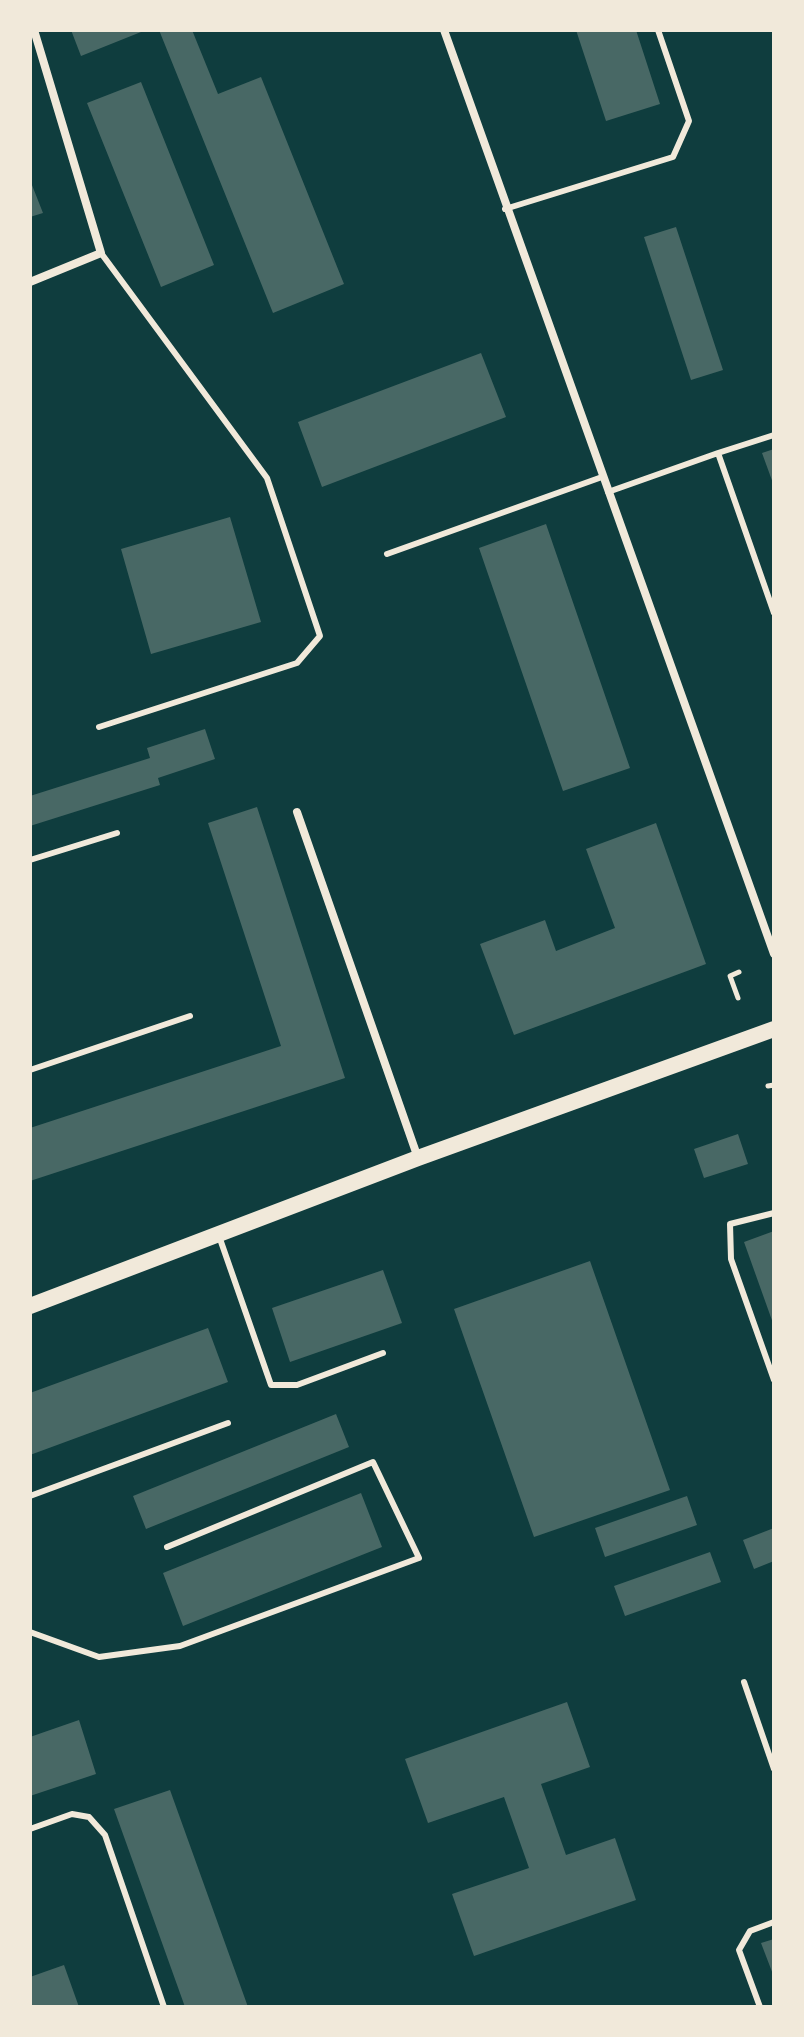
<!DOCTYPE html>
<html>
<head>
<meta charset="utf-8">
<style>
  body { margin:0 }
  #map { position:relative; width:804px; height:2037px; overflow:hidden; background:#0f3d3e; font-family:Commissioner,sans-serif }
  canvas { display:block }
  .frame { position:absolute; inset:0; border:32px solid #f1e9da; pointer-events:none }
</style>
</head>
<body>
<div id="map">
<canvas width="804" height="2037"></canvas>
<div class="frame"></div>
</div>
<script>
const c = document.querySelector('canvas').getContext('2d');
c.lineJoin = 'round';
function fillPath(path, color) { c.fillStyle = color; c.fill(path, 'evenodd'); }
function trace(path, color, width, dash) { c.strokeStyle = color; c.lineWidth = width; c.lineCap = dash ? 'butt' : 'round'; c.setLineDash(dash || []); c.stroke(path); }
const building = new Path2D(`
  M 71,30 L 146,30 L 81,56 Z
  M 159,30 L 192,30 L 218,94 L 261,77 L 344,284 L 273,313 Z
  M 576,30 L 636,30 L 660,104 L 606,121 Z
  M 141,82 L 214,265 L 161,287 L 87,103 Z
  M 30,180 L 43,213 L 30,217 Z
  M 676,227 L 723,370 L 691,380 L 644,237 Z
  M 481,353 L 506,417 L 322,487 L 298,422 Z
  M 774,449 L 774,486 L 762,453 Z
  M 230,517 L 261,622 L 151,654 L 121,549 Z
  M 546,524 L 630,768 L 563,791 L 479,548 Z
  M 205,729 L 215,759 L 158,778 L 160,785 L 30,826 L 30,796 L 150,758 L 147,748 Z
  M 257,807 L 345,1078 L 30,1181 L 30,1128 L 281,1046 L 208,823 Z
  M 656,823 L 706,964 L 514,1035 L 480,944 L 545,920 L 556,951 L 615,928 L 586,849 Z
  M 738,1134 L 748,1164 L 704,1178 L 694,1149 Z
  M 774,1231 L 774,1326 L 744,1242 Z
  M 590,1261 L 670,1490 L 534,1537 L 454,1309 Z
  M 383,1270 L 402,1323 L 290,1362 L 272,1308 Z
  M 208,1328 L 228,1382 L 30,1455 L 30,1393 Z
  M 336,1414 L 349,1447 L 146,1529 L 133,1496 Z
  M 361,1493 L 382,1547 L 183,1626 L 163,1573 Z
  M 687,1496 L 697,1525 L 605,1557 L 595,1528 Z
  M 774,1528 L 774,1561 L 754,1569 L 743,1540 Z
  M 710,1552 L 721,1582 L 625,1616 L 614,1586 Z
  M 567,1702 L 590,1767 L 541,1784 L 566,1855 L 615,1838 L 636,1900 L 474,1956 L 452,1894 L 529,1868 L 504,1797 L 428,1823 L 405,1759 Z
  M 79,1720 L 96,1774 L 30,1796 L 30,1737 Z
  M 170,1790 L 248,2007 L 185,2007 L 114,1809 Z
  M 774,1939 L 774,1977 L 761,1943 Z
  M 64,1965 L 79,2007 L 30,2007 L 30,1977 Z`);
const path = new Path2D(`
  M 738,998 L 730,976 L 739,972
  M 768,1086 L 774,1085`);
const service = new Path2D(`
  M 505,209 L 673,157 L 689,121 L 658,30
  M 774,435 L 718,453 L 774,613
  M 608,492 L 718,453
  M 387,554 L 602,477
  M 99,727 L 297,663 L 320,636 L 267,478 L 101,253
  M 30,860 L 117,833
  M 30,1070 L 190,1016
  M 774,1213 L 730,1224 L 731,1259 L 774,1380
  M 219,1236 L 271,1385 L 297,1385 L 383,1353
  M 30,1496 L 228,1423
  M 30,1632 L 99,1657 L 180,1646 L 419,1558 L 373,1462 L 167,1547
  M 744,1682 L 774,1769
  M 30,1829 L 72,1814 L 89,1817 L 105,1835 L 164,2007
  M 760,2007 L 739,1950 L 750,1931 L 774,1922`);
const minor = new Path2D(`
  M 444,30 L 774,954
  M 30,282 L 101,253 L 34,30
  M 297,812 L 418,1158`);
const secondary = new Path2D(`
  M 30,1306 L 418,1158 L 774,1029`);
fillPath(building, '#486865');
trace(path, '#f1e9da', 5);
trace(service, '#f1e9da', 6);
trace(minor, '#f1e9da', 8);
trace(secondary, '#f1e9da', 16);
</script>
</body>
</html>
